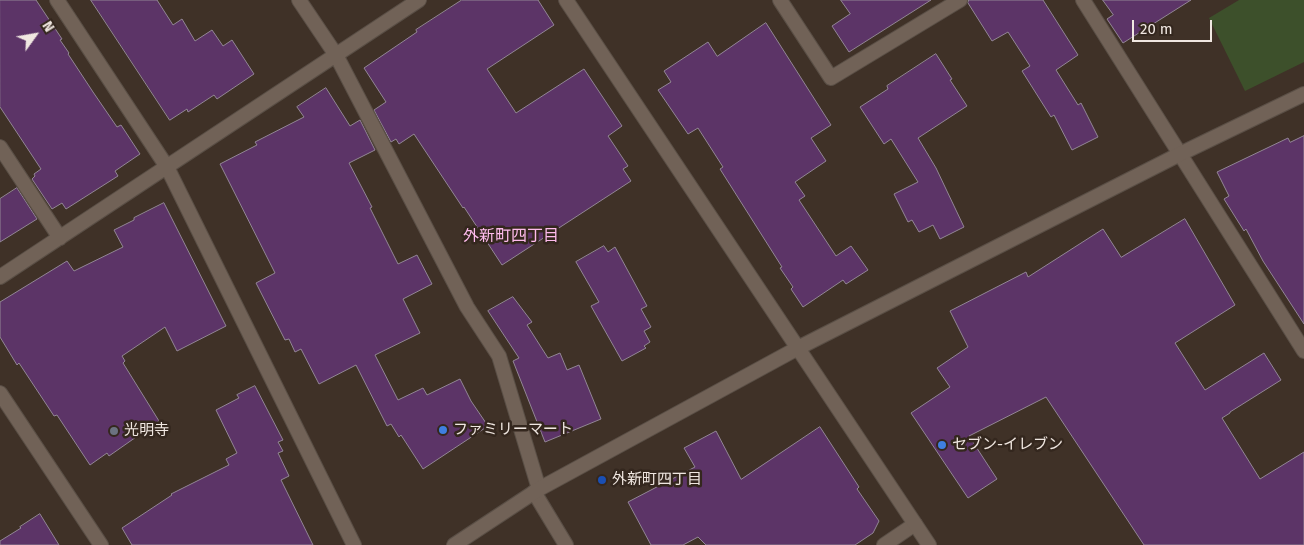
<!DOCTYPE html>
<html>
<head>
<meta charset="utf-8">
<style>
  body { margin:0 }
  #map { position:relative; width:1304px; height:545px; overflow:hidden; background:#3f3127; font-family:"Fira Sans",sans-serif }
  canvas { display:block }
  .north { position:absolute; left:10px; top:10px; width:50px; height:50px; -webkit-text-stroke:4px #34271e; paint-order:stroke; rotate:58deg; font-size:14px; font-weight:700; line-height:20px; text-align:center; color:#f0e7e1 }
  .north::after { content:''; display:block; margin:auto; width:18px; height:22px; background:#f0e7e1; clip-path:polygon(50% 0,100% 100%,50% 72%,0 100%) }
  .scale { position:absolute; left:1132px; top:20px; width:80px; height:22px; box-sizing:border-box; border:2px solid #f0e7e1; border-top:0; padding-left:6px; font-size:15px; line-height:18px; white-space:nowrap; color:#f0e7e1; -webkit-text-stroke:4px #34271e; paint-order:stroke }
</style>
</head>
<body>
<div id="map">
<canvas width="1304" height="545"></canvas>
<div class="north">N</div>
<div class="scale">20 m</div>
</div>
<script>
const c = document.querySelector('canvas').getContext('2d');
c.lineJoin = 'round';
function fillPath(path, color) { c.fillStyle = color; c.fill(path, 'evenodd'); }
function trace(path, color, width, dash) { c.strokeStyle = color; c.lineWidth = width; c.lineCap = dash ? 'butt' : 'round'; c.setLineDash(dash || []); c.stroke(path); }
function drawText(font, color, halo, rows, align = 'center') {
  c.font = font + ' "Fira Sans","Noto Sans JP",sans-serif'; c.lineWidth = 5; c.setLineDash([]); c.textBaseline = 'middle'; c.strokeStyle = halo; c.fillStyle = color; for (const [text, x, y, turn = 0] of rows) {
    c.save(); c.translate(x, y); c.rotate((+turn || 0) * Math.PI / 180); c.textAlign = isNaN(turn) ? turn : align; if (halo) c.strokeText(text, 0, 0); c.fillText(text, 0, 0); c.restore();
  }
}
const green = new Path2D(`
  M 1239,0 L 1304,0 L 1304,62 L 1245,91 L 1209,18 Z`);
const building = new Path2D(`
  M 0,0 L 36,0 L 62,39 L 60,40 L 69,53 L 68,54 L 93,92 L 117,127 L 121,125 L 140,154 L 115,171 L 118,176 L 66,209 L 62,203 L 52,209 L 32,179 L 35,176 L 34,174 L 41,169 L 0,107 Z
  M 91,0 L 157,0 L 173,25 L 182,19 L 195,41 L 212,30 L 223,46 L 232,40 L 254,74 L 217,99 L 214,95 L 188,112 L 187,109 L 170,120 Z
  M 462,0 L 538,0 L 554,25 L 487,69 L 516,113 L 584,69 L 622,126 L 608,136 L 628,166 L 623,169 L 631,181 L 502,265 L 464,207 L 463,208 L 414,134 L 399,144 L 396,139 L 391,142 L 374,110 L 386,102 L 364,68 L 417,32 L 416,30 Z
  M 841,0 L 931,0 L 849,52 L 832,26 L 850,14 Z
  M 969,0 L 1043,0 L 1078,55 L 1056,70 L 1078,105 L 1081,103 L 1098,137 L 1072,150 L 1054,115 L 1051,117 L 1022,71 L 1030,66 L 1008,32 L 992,41 L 968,3 Z
  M 1103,0 L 1191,0 L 1123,43 L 1107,19 L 1113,15 Z
  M 766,23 L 831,125 L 811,138 L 826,161 L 795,182 L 805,196 L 799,200 L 836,256 L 851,246 L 868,270 L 846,284 L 843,280 L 803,307 L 791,289 L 793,287 L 780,268 L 782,267 L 720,169 L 723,167 L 698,128 L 688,134 L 658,90 L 671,82 L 664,71 L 708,42 L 717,56 Z
  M 936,54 L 952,79 L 950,80 L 967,106 L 918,138 L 936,168 L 964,227 L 940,239 L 933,225 L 919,232 L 912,220 L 908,222 L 894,194 L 918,182 L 891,139 L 884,144 L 860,107 L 888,89 L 887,86 Z
  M 326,88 L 350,126 L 360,120 L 375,150 L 349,163 L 372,207 L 370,208 L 398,264 L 417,255 L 432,284 L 403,299 L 420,333 L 375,355 L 398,400 L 423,388 L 427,395 L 460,379 L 471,401 L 488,426 L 423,469 L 401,435 L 399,437 L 391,424 L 387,426 L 356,365 L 319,384 L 301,349 L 295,352 L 289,339 L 285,340 L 256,283 L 275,273 L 220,164 L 257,145 L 255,142 L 304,117 L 297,107 Z
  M 1304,136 L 1304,324 L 1263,261 L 1246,229 L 1244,231 L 1224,199 L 1229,196 L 1217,172 L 1288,138 L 1290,142 Z
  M 17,188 L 37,219 L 0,242 L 0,199 Z
  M 164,203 L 226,326 L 177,351 L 165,327 L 122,356 L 125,361 L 123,363 L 159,421 L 109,456 L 107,453 L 90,465 L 57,415 L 54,416 L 19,363 L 17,365 L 0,337 L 0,302 L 67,261 L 74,271 L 123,247 L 114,230 L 134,220 L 134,218 Z
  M 1185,219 L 1235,305 L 1175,343 L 1205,390 L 1264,353 L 1281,380 L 1230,412 L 1230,413 L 1222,418 L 1260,479 L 1304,452 L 1304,545 L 1144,545 L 1046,397 L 969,436 L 997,479 L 968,498 L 911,413 L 950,387 L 937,368 L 968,347 L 950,311 L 1026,272 L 1028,277 L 1103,229 L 1121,257 Z
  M 604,246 L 608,252 L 615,247 L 647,306 L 641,309 L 651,327 L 644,331 L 650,342 L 644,346 L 646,348 L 622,361 L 591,306 L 599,302 L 576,262 Z
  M 513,297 L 532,322 L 527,325 L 548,358 L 560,353 L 567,370 L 579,365 L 601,419 L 545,442 L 513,361 L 519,358 L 488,311 Z
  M 255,386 L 283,440 L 278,442 L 283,451 L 278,453 L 289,476 L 281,480 L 313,545 L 132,545 L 122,528 L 172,495 L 171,494 L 229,465 L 226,459 L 237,453 L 216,410 L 239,398 L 237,395 Z
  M 820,427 L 859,487 L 857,489 L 879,521 L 873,533 L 855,545 L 706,545 L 698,537 L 683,545 L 651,545 L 628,502 L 695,467 L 684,448 L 716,431 L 741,479 Z
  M 40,514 L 59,545 L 0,545 L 0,541 L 21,528 L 20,527 Z`);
const minor = new Path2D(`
  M 57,0 L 167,167 L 354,545
  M 299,0 L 336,55 L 467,307 L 499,356 L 539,489
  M 780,0 L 831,78 L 960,0
  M 1083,0 L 1304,351
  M 0,147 L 60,238
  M 0,277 L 419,0
  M 0,393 L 101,545
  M 534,492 L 566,545
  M 884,545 L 915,524`);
const tertiary = new Path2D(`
  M 566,0 L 929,545
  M 454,545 L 539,489 L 798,348 L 1180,154 L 1304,94`);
const markers = [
  [443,430,5,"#3f7fe0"],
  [114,431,5,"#6b7280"],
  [942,445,5,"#3f7fe0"],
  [602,480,5,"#1a4fb4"]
];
const poiNames = [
  ["ファミリーマート",453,430],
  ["光明寺",124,431],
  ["セブン-イレブン",952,445],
  ["外新町四丁目",612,480]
];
const neighbourhoodNames = [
  ["外新町四丁目",511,237]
];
fillPath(green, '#3d502b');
fillPath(building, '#5c3467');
trace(building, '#928695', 1);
trace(minor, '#5a4f46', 16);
trace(tertiary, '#5a4f46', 16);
trace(minor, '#716257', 14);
trace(tertiary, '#716257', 14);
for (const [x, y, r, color] of markers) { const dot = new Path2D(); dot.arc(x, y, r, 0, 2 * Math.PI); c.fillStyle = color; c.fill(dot); trace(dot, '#34271e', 2); }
drawText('15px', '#f0e7e1', '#34271e', poiNames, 'left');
drawText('16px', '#febbed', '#34271e', neighbourhoodNames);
</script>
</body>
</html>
